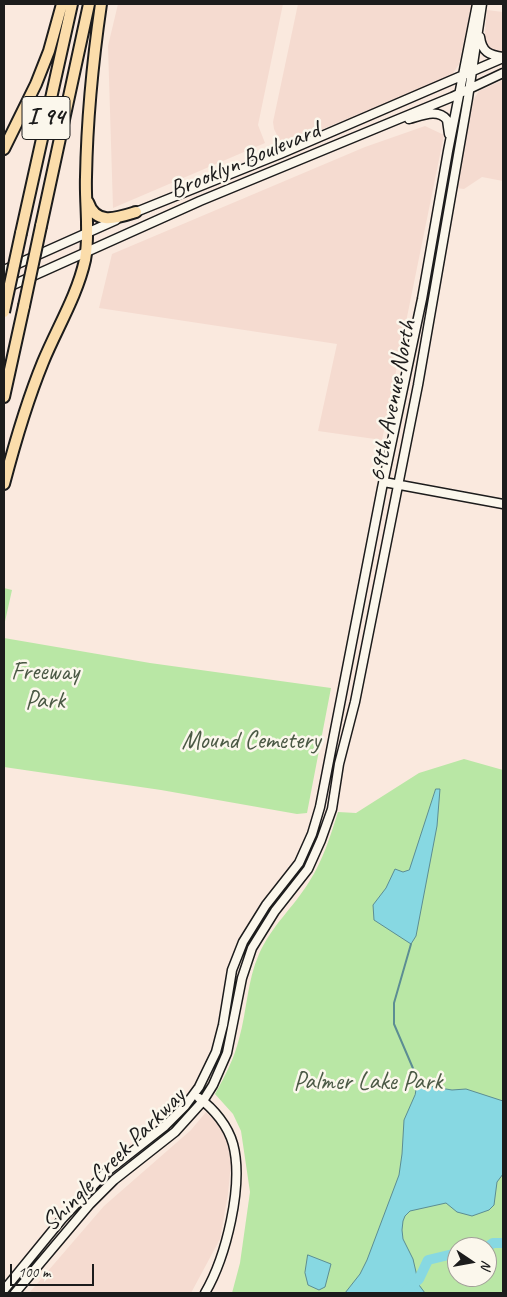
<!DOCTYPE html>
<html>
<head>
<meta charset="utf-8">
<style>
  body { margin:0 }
  #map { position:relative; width:507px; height:1297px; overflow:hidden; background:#fae9de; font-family:Caveat,sans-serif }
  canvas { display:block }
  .frame { position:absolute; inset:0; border:5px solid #1c1c1c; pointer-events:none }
  .north { position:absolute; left:447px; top:1237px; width:50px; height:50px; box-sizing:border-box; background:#fbf7ec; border:1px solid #a29f99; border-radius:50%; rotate:102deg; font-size:14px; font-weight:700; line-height:20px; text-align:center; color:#1c1c1c }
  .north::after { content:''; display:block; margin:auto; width:18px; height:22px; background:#1c1c1c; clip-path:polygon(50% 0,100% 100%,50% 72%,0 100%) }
  .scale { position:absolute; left:10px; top:1264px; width:84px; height:22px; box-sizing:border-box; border:2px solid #1c1c1c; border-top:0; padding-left:6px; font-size:15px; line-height:18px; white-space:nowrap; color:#1c1c1c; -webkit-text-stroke:4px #fbf7ec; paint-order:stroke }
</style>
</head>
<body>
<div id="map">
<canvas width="507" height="1297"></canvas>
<div class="frame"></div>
<div class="north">N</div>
<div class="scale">100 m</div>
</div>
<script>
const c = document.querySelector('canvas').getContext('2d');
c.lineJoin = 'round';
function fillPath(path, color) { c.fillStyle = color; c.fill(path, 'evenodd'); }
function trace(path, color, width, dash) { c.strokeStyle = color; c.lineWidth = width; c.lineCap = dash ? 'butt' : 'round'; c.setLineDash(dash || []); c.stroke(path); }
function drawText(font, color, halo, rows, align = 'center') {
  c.font = font + ' Caveat,sans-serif'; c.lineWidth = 5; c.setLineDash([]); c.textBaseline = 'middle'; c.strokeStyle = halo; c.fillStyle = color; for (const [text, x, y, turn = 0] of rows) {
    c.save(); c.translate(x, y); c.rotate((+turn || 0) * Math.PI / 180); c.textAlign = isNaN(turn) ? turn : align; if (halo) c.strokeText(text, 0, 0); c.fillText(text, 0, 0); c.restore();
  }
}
const built = new Path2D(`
  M 118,4 L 283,4 L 258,125 L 265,143 L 113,208 L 108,46 Z
  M 298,4 L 472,4 L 459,64 L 452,75 L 287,144 L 280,141 L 274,129 L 273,122 Z
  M 487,10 L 503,12 L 503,51 L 500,53 L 496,54 L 489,52 L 484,43 Z
  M 503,80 L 503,181 L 482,177 L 464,189 L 456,188 L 470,109 L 475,97 L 479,91 Z
  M 425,126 L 444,135 L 382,440 L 318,431 L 337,344 L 99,308 L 112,254 L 365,147 Z
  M 206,1112 L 220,1127 L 228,1144 L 231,1163 L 228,1194 L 220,1239 L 191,1293 L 29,1293 L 104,1206 L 191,1130 Z`);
const green = new Path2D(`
  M 4,588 L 12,590 L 4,626 Z
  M 4,638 L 150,663 L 331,688 L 307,813 L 297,814 L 161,790 L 4,767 Z
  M 464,759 L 503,770 L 503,1293 L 232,1293 L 240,1263 L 250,1192 L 241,1131 L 233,1114 L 215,1094 C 225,1076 234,1059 239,1039 C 247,1011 247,981 259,954 C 272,925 293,908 309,882 C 323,860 330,837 338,812 L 356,813 L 419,773 ZM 457,1247 L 487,1247 L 487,1277 L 457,1277 Z`);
const water = new Path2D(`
  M 436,789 L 440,789 L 437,826 L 416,936 L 411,944 L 374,920 L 373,905 L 386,888 L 395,869 L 403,872 L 409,870 Z
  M 418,1080 L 428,1086 L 452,1090 L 466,1089 L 503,1101 L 503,1174 L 497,1182 L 494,1205 L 489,1210 L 472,1216 L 457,1212 L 446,1203 L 410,1211 L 405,1216 L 403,1221 L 402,1230 L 403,1239 L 413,1259 L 419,1285 L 425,1293 L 345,1293 L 360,1274 L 367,1260 L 399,1175 L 402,1154 L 404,1120 L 415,1095 Z
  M 308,1255 L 331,1264 L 325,1287 L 319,1290 L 308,1285 L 305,1273 Z`);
const stream = new Path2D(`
  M 411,944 L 394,1003 L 394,1024 L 418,1080`);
const river = new Path2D(`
  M 487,1247 L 493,1243 L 503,1243
  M 404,1293 L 419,1279 L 428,1260 L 457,1253`);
const secondary = new Path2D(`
  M 480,37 C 482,52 489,55 503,57
  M 409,119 C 421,116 438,108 447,120 L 449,134
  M 131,214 L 280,154 L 503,58
  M 4,270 L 116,220
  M 4,289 L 200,201 L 452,97 L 503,73
  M 384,482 L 503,504
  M 199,1098 C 214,1109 228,1126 233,1144 C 244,1185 226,1257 205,1293
  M 4,1290 L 62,1219 L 105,1173 L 165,1126 L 185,1106 L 199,1087 L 216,1052 L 223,1025 L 232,970 L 243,942 L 266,905 L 299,863 L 312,834 L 320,807 L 382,488 L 422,299 L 448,151 L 477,4
  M 15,1293 L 90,1204 L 114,1180 L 175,1132 L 203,1101 L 213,1085 L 227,1053 L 242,978 L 252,948 L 275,911 L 308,869 L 321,840 L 332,809 L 339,764 L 355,702 L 418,385 L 468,98 L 482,4`);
const highway = new Path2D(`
  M 4,149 L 36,84 L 49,51 L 62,4
  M 88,202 C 96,226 117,218 136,212
  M 41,226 L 89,4
  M 21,233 L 72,4
  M 4,397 L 24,306
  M 4,484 C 15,442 27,401 43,362 C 57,328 77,296 85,260 C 90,234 85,204 86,177 C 87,121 93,59 101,4`);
const highwayBridge = new Path2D(`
  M 24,306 L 41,226
  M 4,312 L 21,233`);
const shields = [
  [46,118,48]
];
const shieldNames = [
  ["I 94",46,118]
];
const streetNames = [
  ["Brooklyn Boulevard",245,161,-23],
  ["69th Avenue North",393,401,-79],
  ["Shingle Creek Parkway",114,1160,-45]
];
const parkNames = [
  ["Freeway",45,672],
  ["Park",45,701],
  ["Mound Cemetery",251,741],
  ["Palmer Lake Park",368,1082]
];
fillPath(built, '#f5dbd0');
fillPath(green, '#b9e7a5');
fillPath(water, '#87d8e2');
trace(water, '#5c8d93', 1);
trace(stream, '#5c8d93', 2);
trace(river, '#87d8e2', 10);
trace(secondary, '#1c1c1c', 11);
trace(highway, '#1c1c1c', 14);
trace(secondary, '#fbf7ec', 8);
trace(highway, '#fbddab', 10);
trace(highwayBridge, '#1c1c1c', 14, []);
trace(highwayBridge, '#fbddab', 10);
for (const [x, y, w] of shields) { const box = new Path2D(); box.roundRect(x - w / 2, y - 21.5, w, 43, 4); c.fillStyle = '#fbf7ec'; c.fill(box); trace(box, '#1c1c1c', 1); }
drawText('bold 24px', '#1c1c1c', null, shieldNames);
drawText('25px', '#1c1c1c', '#fbf7ec', streetNames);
drawText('25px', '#4b5945', '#fbf7ec', parkNames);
</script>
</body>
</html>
